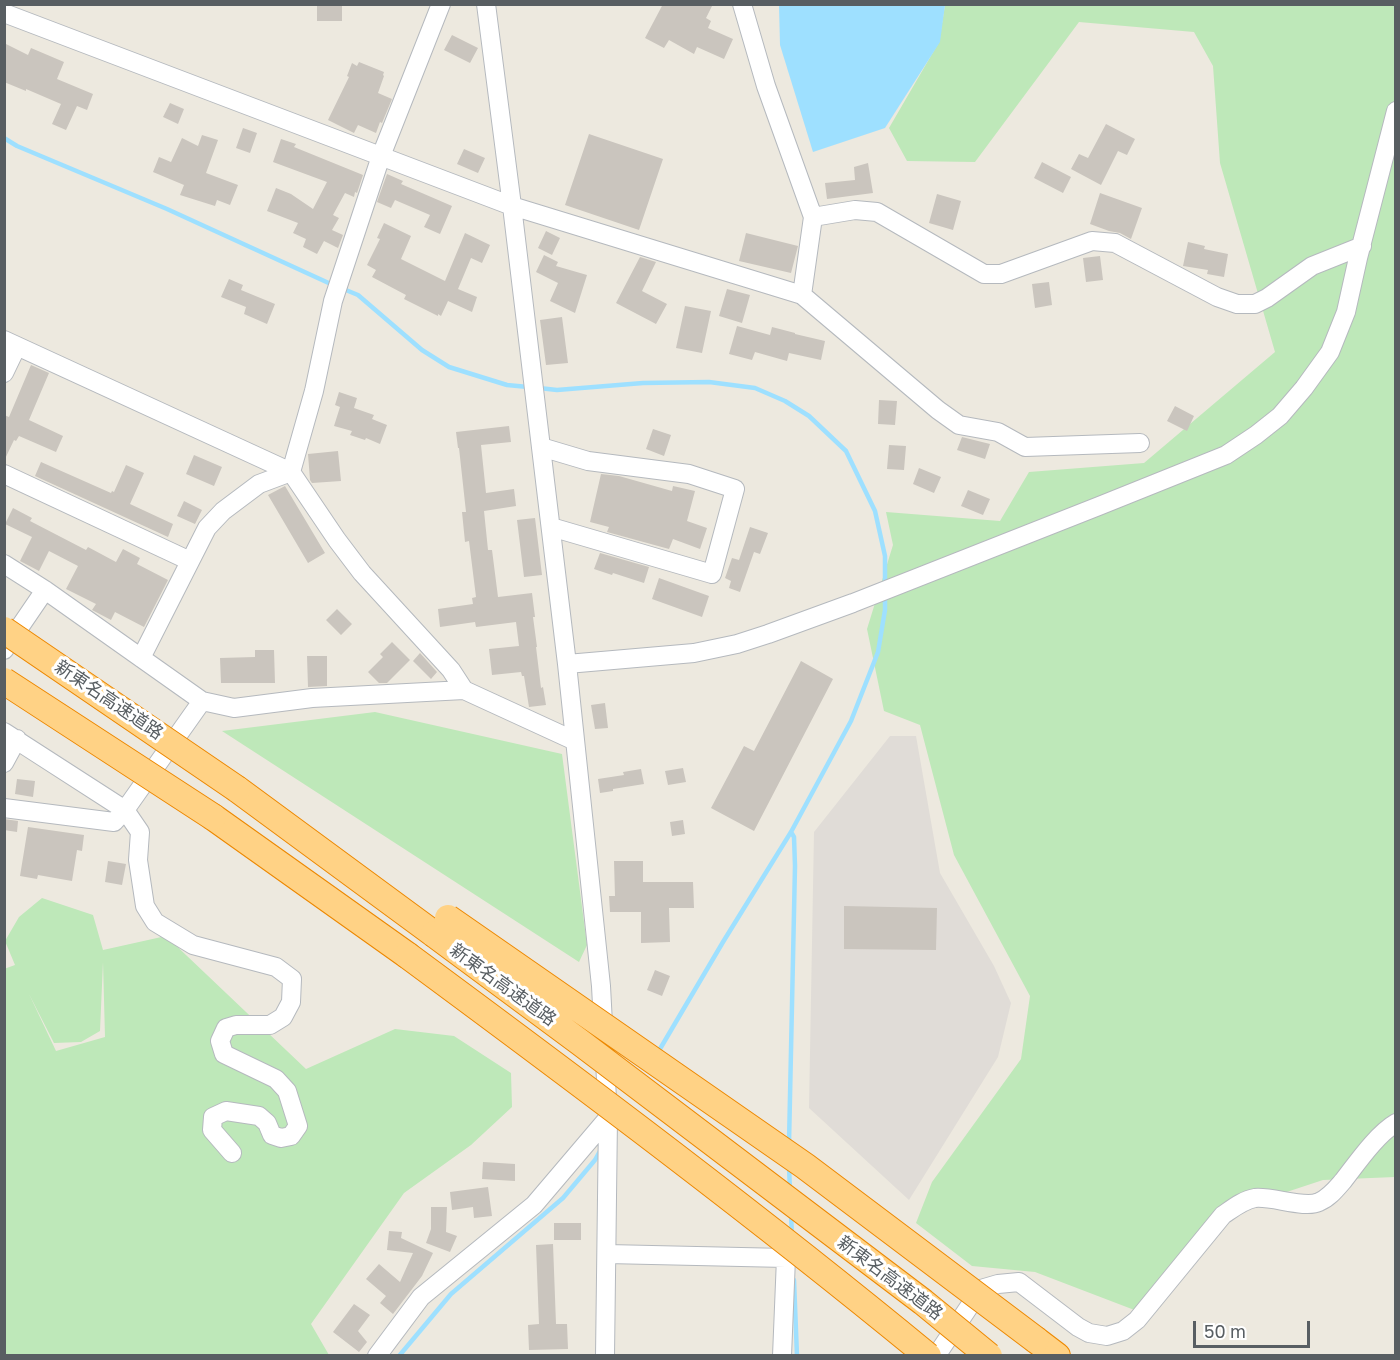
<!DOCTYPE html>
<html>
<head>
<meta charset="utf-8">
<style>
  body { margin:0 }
  #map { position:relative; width:1400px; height:1360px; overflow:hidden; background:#ede9df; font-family:"Golos Text",sans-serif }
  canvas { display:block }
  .frame { position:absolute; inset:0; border:6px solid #585e62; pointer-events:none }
  .scale { position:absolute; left:1193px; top:1321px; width:117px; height:27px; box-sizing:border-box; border:3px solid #585e62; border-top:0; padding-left:8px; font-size:18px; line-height:21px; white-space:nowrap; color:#585e62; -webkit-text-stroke:4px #fff; paint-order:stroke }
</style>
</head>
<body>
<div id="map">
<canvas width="1400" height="1360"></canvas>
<div class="frame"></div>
<div class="scale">50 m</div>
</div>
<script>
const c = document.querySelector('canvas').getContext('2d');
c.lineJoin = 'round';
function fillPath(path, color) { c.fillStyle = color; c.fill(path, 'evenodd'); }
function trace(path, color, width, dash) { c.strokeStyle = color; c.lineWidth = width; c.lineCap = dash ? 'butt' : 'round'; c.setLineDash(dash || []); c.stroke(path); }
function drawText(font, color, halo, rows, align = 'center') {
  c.font = font + ' "Golos Text","Noto Sans JP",sans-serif'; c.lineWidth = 6; c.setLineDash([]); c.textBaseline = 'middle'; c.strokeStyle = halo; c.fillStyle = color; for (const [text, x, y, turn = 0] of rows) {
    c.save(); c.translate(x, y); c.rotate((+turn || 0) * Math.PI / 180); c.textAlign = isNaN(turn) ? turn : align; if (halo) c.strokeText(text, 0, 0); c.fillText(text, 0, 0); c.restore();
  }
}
const industrial = new Path2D(`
  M 890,736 L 916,736 L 940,873 L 994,966 L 1011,1003 L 998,1057 L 909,1200 L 809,1108 L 814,832 Z`);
const green = new Path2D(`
  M 945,5 L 1395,5 L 1395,1177 L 1323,1180 L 1214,1216 L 1137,1311 L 1035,1272 L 972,1266 L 916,1223 L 932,1182 L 1021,1059 L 1030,996 L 954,855 L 920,725 L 884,711 L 867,629 L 893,545 L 886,512 L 1000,521 L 1029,472 L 1144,463 L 1275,352 L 1220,163 L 1213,66 L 1194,32 L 1079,22 L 975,162 L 907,161 L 889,128 L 939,42 Z
  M 375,712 L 562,754 L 587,945 L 579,962 L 222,731 Z
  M 42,898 L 93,915 L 103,950 L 166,936 L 306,1069 L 395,1029 L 454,1036 L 511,1073 L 512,1107 L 471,1145 L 404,1193 L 311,1324 L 329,1355 L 5,1355 L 4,969 L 15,965 L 5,941 L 19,917 ZM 103,962 L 105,1037 L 56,1051 L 29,994 L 54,1043 L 81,1042 L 100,1031 Z`);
const water = new Path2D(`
  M 779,5 L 779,4 L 945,5 L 940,42 L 885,128 L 813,152 L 780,45 Z`);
const stream = new Path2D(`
  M 4,138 L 17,146 L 167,209 L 333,285
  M 341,288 L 358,295 L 422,350 L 449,367 L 507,385 L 528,387
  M 539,388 L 557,390 L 643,383 L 709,382 L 755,388 L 785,401 L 809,416 L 846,451 L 875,511 L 885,556 L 885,587
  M 657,1054 L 723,942 L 791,832 L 851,721 L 878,652 L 885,610 L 885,595
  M 789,1143 L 795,866 L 794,837 L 791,832
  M 789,1166 L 790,1191
  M 791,1214 L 792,1236
  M 794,1280 L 797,1356
  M 399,1356 L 451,1294 L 563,1198 L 595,1160 L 600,1151`);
const building = new Path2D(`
  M 317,4 L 342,4 L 342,21 L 317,21 Z
  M 663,4 L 713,4 L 706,18 L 711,21 L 708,28 L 733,39 L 724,59 L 697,47 L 694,54 L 669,40 L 664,48 L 645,38 Z
  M 452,35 L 478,48 L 470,63 L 444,50 Z
  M 4,43 L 28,55 L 31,48 L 64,62 L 57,79 L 93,94 L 87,110 L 77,106 L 66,130 L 52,124 L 61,104 L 26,89 L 26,91 L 4,82 Z
  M 359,62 L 384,72 L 383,75 L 384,76 L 378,93 L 392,99 L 382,123 L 380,122 L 376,133 L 358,125 L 354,133 L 328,120 L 349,77 L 347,76 L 352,63 L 357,66 Z
  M 170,103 L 184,109 L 178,124 L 163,117 Z
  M 1106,124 L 1135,139 L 1127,155 L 1118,151 L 1101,185 L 1071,169 L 1079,154 L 1088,158 Z
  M 243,128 L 257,133 L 250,153 L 236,148 Z
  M 589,134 L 663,159 L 639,230 L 565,205 Z
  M 202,135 L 218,140 L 206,173 L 238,185 L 230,205 L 217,200 L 215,206 L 180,195 L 184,185 L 153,172 L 159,157 L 171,162 L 182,138 L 198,146 Z
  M 281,139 L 296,144 L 294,147 L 363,175 L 357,193 L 355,192 L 354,197 L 345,193 L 333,215 L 339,218 L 332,230 L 343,235 L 338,248 L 324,241 L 317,254 L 303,247 L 306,239 L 293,233 L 298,223 L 267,211 L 276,188 L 291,194 L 313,209 L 327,182 L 273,162 Z
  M 464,149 L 485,158 L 478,173 L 457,164 Z
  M 1042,162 L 1071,177 L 1063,193 L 1034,178 Z
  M 868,163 L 873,193 L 827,199 L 825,183 L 855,180 L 854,167 Z
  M 387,174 L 403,181 L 401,184 L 452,206 L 440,234 L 424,227 L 430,215 L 395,200 L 391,208 L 377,202 Z
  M 1100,193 L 1142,208 L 1131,239 L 1120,233 L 1109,231 L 1090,224 Z
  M 937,194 L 961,201 L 953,230 L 929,223 Z
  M 384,223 L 411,236 L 401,259 L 445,281 L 465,233 L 490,245 L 482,263 L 471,258 L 458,289 L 477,297 L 472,312 L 448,301 L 441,316 L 438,314 L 438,316 L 404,299 L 406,295 L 372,277 L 376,270 L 367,265 L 380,239 L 377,238 Z
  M 546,231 L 560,238 L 552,255 L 538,248 Z
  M 746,233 L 798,246 L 791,273 L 739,261 Z
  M 1188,242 L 1205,246 L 1204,249 L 1228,254 L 1224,277 L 1207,274 L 1208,270 L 1183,266 Z
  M 544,255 L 558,262 L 556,266 L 587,275 L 575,313 L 550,301 L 558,283 L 536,272 Z
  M 1100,256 L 1103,280 L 1086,282 L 1083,258 Z
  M 640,257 L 656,262 L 642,291 L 667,304 L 656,324 L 616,303 Z
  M 229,279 L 243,285 L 241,290 L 275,304 L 267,324 L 244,314 L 246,307 L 221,297 Z
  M 1049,282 L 1052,305 L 1035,308 L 1032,284 Z
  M 727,289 L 750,295 L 742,323 L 719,316 Z
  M 685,306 L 711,311 L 702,353 L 676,348 Z
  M 562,317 L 568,363 L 546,365 L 540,320 Z
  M 737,326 L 770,335 L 772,327 L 795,333 L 795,334 L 825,341 L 821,360 L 789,353 L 787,361 L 755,352 L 752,360 L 729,354 Z
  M 31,365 L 49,373 L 29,420 L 63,436 L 56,452 L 19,436 L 16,441 L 14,440 L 4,461 L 4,415 L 9,417 Z
  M 339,392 L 357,398 L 354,408 L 374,415 L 372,419 L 387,425 L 380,444 L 366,438 L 365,440 L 350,435 L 352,431 L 334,426 L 340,407 L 335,405 Z
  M 879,400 L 897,401 L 895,425 L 878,424 Z
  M 1175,406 L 1194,416 L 1187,431 L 1167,421 Z
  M 509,426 L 511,442 L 481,445 L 486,493 L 514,489 L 516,506 L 484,511 L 488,550 L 492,550 L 498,597 L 532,593 L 535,617 L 533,617 L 537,647 L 536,647 L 541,688 L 543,687 L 546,705 L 529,707 L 524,676 L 522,676 L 521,672 L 492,675 L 489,649 L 519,646 L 516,622 L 476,627 L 475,622 L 440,627 L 438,609 L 473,604 L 472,598 L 476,597 L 469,541 L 465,542 L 462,512 L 466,512 L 459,448 L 458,448 L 456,432 Z
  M 653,429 L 671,435 L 664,456 L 646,449 Z
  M 962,437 L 990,444 L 985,459 L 957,450 Z
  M 889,445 L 906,446 L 904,470 L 887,469 Z
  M 338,451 L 341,481 L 312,483 L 310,480 L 308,454 Z
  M 194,455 L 222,467 L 214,486 L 186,474 Z
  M 41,462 L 111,493 L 112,491 L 114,492 L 126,465 L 144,473 L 130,504 L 173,524 L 168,537 L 35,476 Z
  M 919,468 L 941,477 L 934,493 L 913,484 Z
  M 601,474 L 619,476 L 672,491 L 673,486 L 695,491 L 687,521 L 707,528 L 700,549 L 673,539 L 669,549 L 607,532 L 609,527 L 590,522 Z
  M 285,486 L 325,553 L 308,563 L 268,495 Z
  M 968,490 L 990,499 L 983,515 L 961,506 Z
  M 184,501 L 202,510 L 195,524 L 177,516 Z
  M 13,508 L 32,518 L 30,521 L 86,550 L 88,547 L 116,562 L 123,549 L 140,558 L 137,564 L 168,580 L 144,627 L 115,612 L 111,620 L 92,610 L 96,604 L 66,589 L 78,566 L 49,551 L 39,571 L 20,561 L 32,537 L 5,524 Z
  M 535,518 L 542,575 L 524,577 L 517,520 Z
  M 750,527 L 768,533 L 760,554 L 754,552 L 740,592 L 729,588 L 731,581 L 725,578 L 732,558 L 739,560 Z
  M 600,553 L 649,567 L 644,583 L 613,573 L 612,575 L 594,569 Z
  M 659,578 L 709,596 L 702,617 L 652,599 Z
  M 337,609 L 352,624 L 341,635 L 326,620 Z
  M 392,642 L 410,660 L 387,683 L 379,683 L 368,672 L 383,657 L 380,654 Z
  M 255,650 L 274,650 L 275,683 L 221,683 L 220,658 L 255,657 Z
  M 420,653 L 437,672 L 431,679 L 413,661 Z
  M 307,656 L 327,656 L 327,686 L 308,687 Z
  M 801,661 L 833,679 L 754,831 L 711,808 L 744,746 L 754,751 Z
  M 605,703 L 608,728 L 595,729 L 591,705 Z
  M 683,768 L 686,782 L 668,785 L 665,771 Z
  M 641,769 L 644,784 L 613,789 L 613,791 L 600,793 L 598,779 L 624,775 L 623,772 Z
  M 17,779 L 35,781 L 33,797 L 15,794 Z
  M 4,819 L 18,821 L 17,832 L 4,830 Z
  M 683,820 L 685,834 L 672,836 L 670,822 Z
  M 28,827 L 84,835 L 82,851 L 77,850 L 72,881 L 38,875 L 37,879 L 20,876 Z
  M 108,861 L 126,864 L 122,885 L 105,882 Z
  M 614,861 L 643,861 L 643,882 L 693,882 L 694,908 L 669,908 L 670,942 L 641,943 L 641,912 L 610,912 L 609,896 L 615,896 Z
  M 844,906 L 937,908 L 936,950 L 844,949 Z
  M 655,970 L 670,976 L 662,996 L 647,990 Z
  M 483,1162 L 515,1164 L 515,1181 L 482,1179 Z
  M 488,1187 L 492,1216 L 474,1218 L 473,1207 L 452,1210 L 450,1192 Z
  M 431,1207 L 447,1207 L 446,1232 L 457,1236 L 450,1252 L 426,1243 L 431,1229 Z
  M 554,1223 L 581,1223 L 581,1240 L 554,1240 Z
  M 389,1231 L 402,1232 L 401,1238 L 433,1253 L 422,1276 L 393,1314 L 380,1303 L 386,1296 L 366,1279 L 379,1264 L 400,1282 L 413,1253 L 387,1250 Z
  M 553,1244 L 556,1324 L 567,1324 L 568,1349 L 529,1350 L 528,1325 L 539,1324 L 536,1245 Z
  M 354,1304 L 370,1315 L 358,1331 L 367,1342 L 359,1352 L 333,1332 Z`);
const minor = new Path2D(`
  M 486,4 L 512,206 L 567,664 L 601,986 L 608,1118 L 605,1356
  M 742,4 L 766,86 L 813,217 L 802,295
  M 4,13 L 512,206 L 802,295 L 938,410 L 959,425 L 998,432 L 1025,447 L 1140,443
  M 813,217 L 855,210 L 877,212 L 984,274 L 1001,274 L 1092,241 L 1115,243 L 1217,297 L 1237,304 L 1255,304 L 1267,298 L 1312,266 L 1362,246
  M 4,340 L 291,472 L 337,540 L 362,573 L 451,670 L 464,690
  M 4,373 L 17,346
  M 541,447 L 588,461 L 689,474 L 735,489 L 712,574 L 551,527
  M 291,472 L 314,391 L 333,301 L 381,156 L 441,4
  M 4,474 L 190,561
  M 4,564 L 45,590 L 202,701
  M 4,650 L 45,590
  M 141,658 L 207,528 L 223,511 L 259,484 L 291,472
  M 567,664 L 694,653 L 737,644 L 768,634 L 853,603 L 1099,506 L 1226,455 L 1256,435 L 1280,416 L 1304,388 L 1330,352 L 1346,312 L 1358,258 L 1396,111
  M 4,732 L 125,810 L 140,832 L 138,860 L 145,906 L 155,922 L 193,945 L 276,967 L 292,979 L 291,1002 L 283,1017 L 270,1025 L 236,1025 L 226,1028 L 220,1041 L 224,1054 L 276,1079 L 287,1091 L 298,1126 L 291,1136 L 281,1138 L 272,1135 L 267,1123 L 259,1116 L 226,1111 L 213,1117 L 212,1130 L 232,1153
  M 4,763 L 17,739
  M 4,808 L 114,822 L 125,810 L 202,701 L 234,708 L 312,698 L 464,690 L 575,741
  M 607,1254 L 786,1258 L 782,1356
  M 377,1356 L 421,1297 L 534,1205 L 608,1118
  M 936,1356 L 981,1289 L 998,1284 L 1019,1282 L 1078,1327 L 1089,1333 L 1107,1336 L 1123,1331 L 1137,1320 L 1223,1215 C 1232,1209 1243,1200 1255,1198 C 1272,1196 1305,1209 1319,1202 C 1329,1198 1336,1189 1343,1181 C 1357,1163 1377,1134 1396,1123`);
const highway = new Path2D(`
  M 237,789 L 434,934
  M 213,817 L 407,955
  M 1036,1340 L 1057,1356`);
const highwayBridge = new Path2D(`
  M 4,630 L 237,789
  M 4,681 L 213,817
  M 448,918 L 805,1166 L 1036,1340
  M 434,934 L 581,1043 L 923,1302 L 989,1356
  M 407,955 C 583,1085 759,1217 928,1356`);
const streetNames = [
  ["新東名高速道路",109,700,34],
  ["新東名高速道路",503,985,36],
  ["新東名高速道路",890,1278,37]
];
fillPath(industrial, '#e0dcd7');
fillPath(green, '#bee8b9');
fillPath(water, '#9ee0ff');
trace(stream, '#9ee0ff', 4.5);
fillPath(building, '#cac5be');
trace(minor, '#b5b9be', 20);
trace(highway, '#ed8800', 28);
trace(minor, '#fff', 18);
trace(highway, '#ffd285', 26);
trace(highwayBridge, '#ed8800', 28, []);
trace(highwayBridge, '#ffd285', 26);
drawText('18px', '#585e62', '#fff', streetNames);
</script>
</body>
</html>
